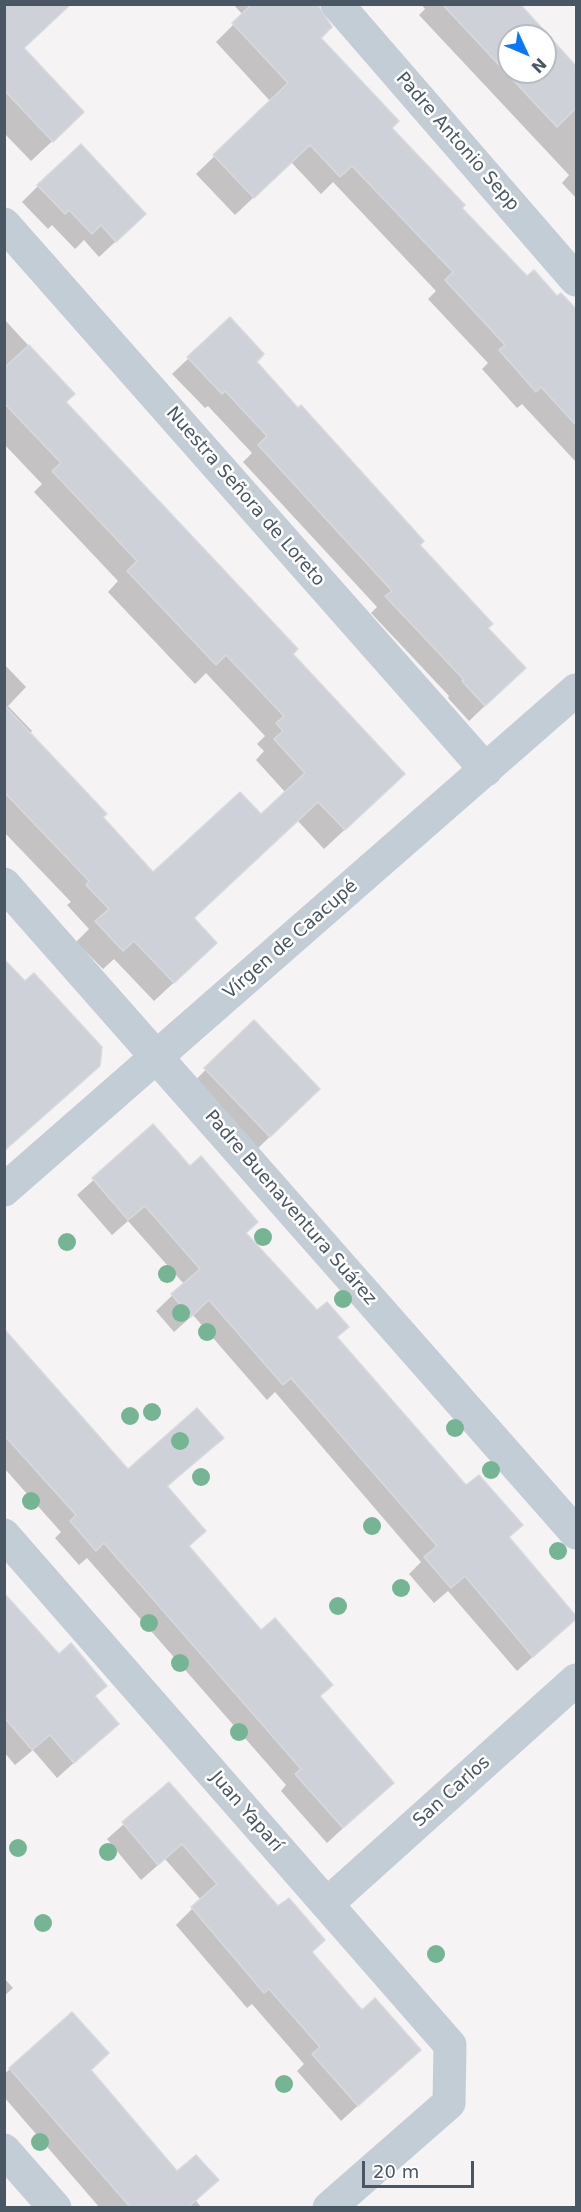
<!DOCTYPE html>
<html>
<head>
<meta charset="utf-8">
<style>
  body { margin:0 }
  #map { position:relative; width:581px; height:2212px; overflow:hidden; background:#f5f3f3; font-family:"DejaVu Sans",sans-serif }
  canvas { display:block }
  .frame { position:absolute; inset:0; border:6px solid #485763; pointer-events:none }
  .north { position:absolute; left:497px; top:24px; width:60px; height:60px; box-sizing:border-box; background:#fff; border:2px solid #b6bcc1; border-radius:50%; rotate:134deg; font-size:16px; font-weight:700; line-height:24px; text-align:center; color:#485763 }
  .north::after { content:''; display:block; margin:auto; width:21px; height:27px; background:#0977f9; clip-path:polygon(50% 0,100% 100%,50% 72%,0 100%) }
  .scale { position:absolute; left:362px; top:2161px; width:112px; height:27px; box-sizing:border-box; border:3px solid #485763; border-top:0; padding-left:8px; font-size:18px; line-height:21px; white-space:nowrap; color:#485763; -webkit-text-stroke:4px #fff; paint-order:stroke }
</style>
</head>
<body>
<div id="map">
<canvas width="581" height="2212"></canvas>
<div class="frame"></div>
<div class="north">N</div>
<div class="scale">20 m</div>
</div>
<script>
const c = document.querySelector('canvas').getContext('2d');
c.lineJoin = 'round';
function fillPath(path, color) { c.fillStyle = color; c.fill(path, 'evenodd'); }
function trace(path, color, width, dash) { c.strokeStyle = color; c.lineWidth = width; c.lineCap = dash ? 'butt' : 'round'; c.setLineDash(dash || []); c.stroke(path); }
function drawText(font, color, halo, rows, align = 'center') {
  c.font = font + ' "DejaVu Sans",sans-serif'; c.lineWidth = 5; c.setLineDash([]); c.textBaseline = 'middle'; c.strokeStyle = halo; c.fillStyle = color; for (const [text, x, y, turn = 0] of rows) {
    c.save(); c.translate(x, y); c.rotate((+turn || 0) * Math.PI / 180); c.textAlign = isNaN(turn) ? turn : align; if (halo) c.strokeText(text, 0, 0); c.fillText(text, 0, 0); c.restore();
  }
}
const shadow = new Path2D(`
  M 4,4 L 61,133 L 31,161 L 4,133 Z
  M 233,4 L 315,4 L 319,38 L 391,128 L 460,209 L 527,279 L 557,298 L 561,295 L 576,312 L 576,317 L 572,321 L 576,325 L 576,462 L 522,404 L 517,408 L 482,369 L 488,363 L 428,299 L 436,291 L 333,182 L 321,194 L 291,162 L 235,215 L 196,174 L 271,102 L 216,42 L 243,15 Z
  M 421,4 L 517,4 L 576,68 L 576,198 L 562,183 L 569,175 L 419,15 L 425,9 ZM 509,36 L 545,36 L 545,72 L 509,72 Z
  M 38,186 L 128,230 L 99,257 L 84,240 L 75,249 L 52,225 L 48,229 L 22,202 Z
  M 4,319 L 73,394 L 64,402 L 291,654 L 384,793 L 324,849 L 297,820 L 192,918 L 195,963 L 154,1001 L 114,959 L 103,969 L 76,942 L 89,929 L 67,905 L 71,902 L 4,832 L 4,664 L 26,687 L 8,706 L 32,731 L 29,734 L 101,817 L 153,874 L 261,816 L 286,793 L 256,760 L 264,751 L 257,744 L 265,736 L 206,673 L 195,684 L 108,592 L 118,581 L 34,492 L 42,484 L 4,444 Z
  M 230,319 L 255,362 L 418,545 L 486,629 L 508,684 L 469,721 L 448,698 L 449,696 L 371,613 L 377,607 L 243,462 L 252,453 L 208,406 L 205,408 L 172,374 Z
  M 4,962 L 82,1082 L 4,1151 Z
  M 254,1023 L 296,1111 L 248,1158 L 184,1091 Z
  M 153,1126 L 576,1618 L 517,1671 L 448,1591 L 434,1603 L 409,1574 L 421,1562 L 275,1392 L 267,1400 L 193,1315 L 174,1332 L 156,1311 L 184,1284 L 128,1221 L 112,1235 L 77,1195 Z
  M 4,1328 L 128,1472 L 222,1438 L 166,1488 L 188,1547 L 392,1783 L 327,1843 L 281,1791 L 286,1785 L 87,1558 L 79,1565 L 55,1538 L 61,1532 L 4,1468 Z
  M 4,1594 L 58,1656 L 105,1686 L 94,1697 L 117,1724 L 57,1778 L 33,1750 L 15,1765 L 4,1752 Z
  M 169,1784 L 362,2012 L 419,2050 L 341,2121 L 297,2071 L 304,2064 L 252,2004 L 247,2008 L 176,1925 L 201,1900 L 165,1859 L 141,1880 L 107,1839 Z
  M 4,1978 L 13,1988 L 4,1996 Z
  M 10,2069 L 177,2174 L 217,2180 L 196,2201 L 202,2208 L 100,2208 L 4,2097 L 4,2074 Z`);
const building = new Path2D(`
  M 4,4 L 71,4 L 24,48 L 84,112 L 53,142 L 4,90 Z
  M 252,4 L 317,4 L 332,27 L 321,38 L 399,121 L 392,128 L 465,205 L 462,208 L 527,276 L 534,270 L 557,296 L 561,293 L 576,309 L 576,425 L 541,387 L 536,392 L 499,350 L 505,345 L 445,280 L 453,272 L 352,166 L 340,177 L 310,145 L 254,198 L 213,155 L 288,83 L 232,23 Z
  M 442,4 L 520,4 L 576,66 L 576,108 L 557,127 ZM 509,36 L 545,36 L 545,72 L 509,72 Z
  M 81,144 L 146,214 L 116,242 L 101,225 L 92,234 L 69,210 L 65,214 L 37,185 Z
  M 230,317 L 264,354 L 257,362 L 298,408 L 301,405 L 424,541 L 420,545 L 493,624 L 488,628 L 526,668 L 485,706 L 462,681 L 464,680 L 385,596 L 392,591 L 258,445 L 267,436 L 225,391 L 222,394 L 187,357 Z
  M 29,345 L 75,394 L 66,402 L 298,649 L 293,654 L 405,774 L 345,830 L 318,802 L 194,918 L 217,943 L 174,983 L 134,941 L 123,951 L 95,921 L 109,909 L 86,885 L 89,881 L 4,792 L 4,705 L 107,814 L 103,817 L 153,872 L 240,792 L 261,814 L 305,773 L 274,739 L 283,731 L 276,723 L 284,716 L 226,655 L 216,665 L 127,571 L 137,561 L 52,471 L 61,463 L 4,403 L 4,368 Z
  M 4,959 L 25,981 L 34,973 L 102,1047 L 100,1066 L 4,1151 Z
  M 254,1020 L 320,1089 L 270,1137 L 204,1068 Z
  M 153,1124 L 190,1166 L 201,1156 L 258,1222 L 246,1233 L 317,1310 L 327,1302 L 349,1327 L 337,1337 L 466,1485 L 479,1475 L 523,1525 L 509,1537 L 576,1616 L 576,1619 L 533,1657 L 465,1576 L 451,1588 L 424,1557 L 437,1546 L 291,1378 L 283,1385 L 209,1300 L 191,1317 L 171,1294 L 200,1269 L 145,1206 L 128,1220 L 92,1178 Z
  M 4,1329 L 128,1469 L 197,1408 L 224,1438 L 167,1486 L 206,1531 L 189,1546 L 261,1630 L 275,1618 L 333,1685 L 320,1696 L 394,1783 L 343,1828 L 295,1774 L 301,1769 L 104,1543 L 96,1551 L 70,1521 L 76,1515 L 4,1435 Z
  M 4,1593 L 59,1654 L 71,1643 L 107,1686 L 95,1696 L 119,1724 L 74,1763 L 50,1735 L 32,1750 L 4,1717 Z
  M 169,1782 L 278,1906 L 289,1898 L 325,1940 L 312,1952 L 362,2010 L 375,1998 L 421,2050 L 358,2106 L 312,2054 L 320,2047 L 269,1989 L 264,1993 L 191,1907 L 217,1884 L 182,1844 L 158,1865 L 122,1822 Z
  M 72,2012 L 109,2053 L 91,2070 L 177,2171 L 196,2155 L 219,2180 L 187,2208 L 131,2208 L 9,2068 Z`);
const street = new Path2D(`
  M 337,4 L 576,280
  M 4,224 L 486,770
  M 4,884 L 576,1533
  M 4,1190 L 576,690
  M 4,1535 L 450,2045 L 449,2103 L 329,2208
  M 327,1904 L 576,1680
  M 4,2150 L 55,2208`);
const trees = [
  [263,1237],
  [67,1242],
  [167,1274],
  [343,1299],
  [181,1313],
  [207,1332],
  [152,1412],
  [130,1416],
  [455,1428],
  [180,1441],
  [491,1470],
  [201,1477],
  [31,1501],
  [372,1526],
  [558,1551],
  [401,1588],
  [338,1606],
  [149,1623],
  [180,1663],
  [239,1732],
  [18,1848],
  [108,1852],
  [43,1923],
  [436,1954],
  [284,2084],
  [40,2142]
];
const streetNames = [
  ["Padre Antonio Sepp",457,142,49],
  ["Nuestra Señora de Loreto",245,497,49],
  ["Vírgen de Caacupé",291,940,-41],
  ["Padre Buenaventura Suárez",290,1208,49],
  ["San Carlos",452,1792,-42],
  ["Juan Yaparí",246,1812,49]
];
fillPath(shadow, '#0003');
fillPath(building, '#ced2d8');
trace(building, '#d6d9de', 1.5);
trace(street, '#c3cdd5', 33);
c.fillStyle = '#76b593';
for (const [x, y] of trees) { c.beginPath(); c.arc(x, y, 9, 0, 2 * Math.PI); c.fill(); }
drawText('18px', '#485763', '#fff', streetNames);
</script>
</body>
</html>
